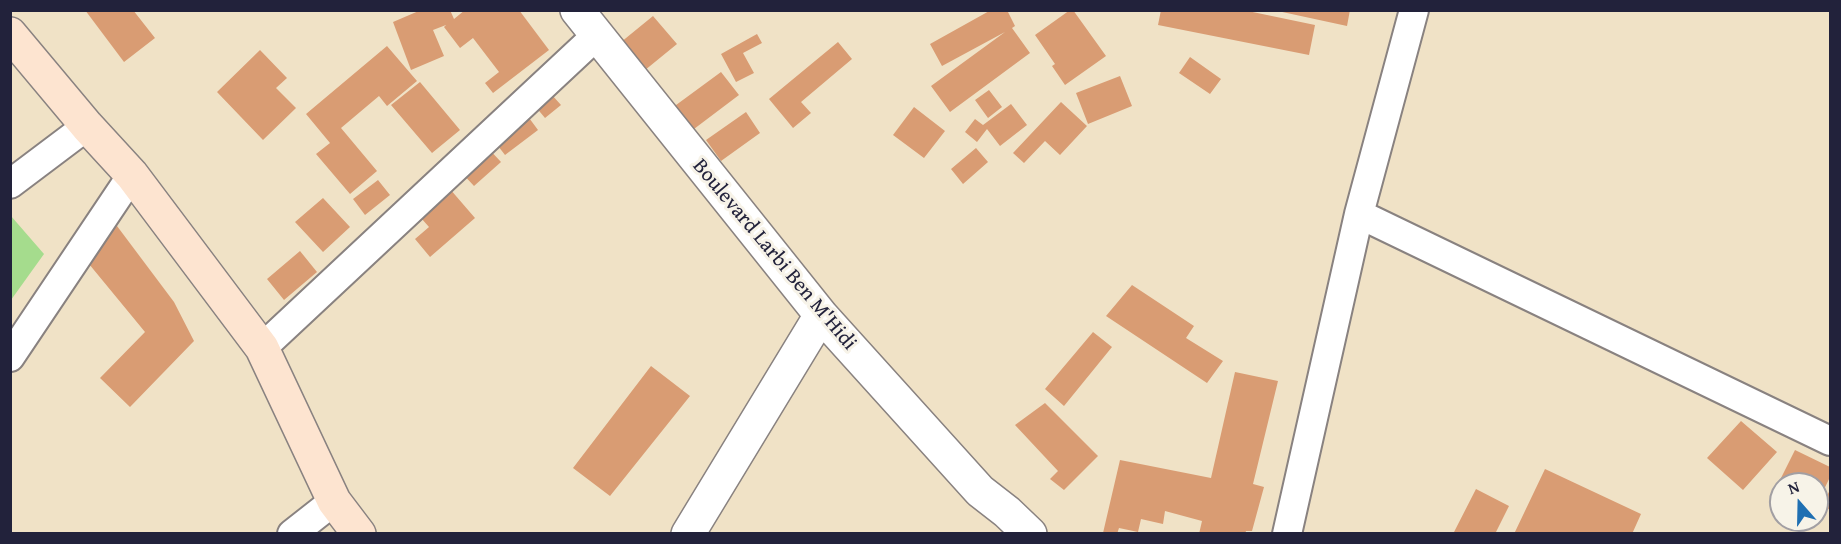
<!DOCTYPE html>
<html>
<head>
<meta charset="utf-8">
<style>
  body { margin:0 }
  #map { position:relative; width:1841px; height:544px; overflow:hidden; background:#f0e2c6; font-family:"Gentium Book Plus",serif }
  canvas { display:block }
  .frame { position:absolute; inset:0; border:12px solid #22223b; pointer-events:none }
  .north { position:absolute; left:1769px; top:472px; width:60px; height:60px; box-sizing:border-box; background:#f7f3e8; border:2px solid #a29fa3; border-radius:50%; rotate:340deg; font-size:16px; font-weight:700; line-height:24px; text-align:center; color:#22223b }
  .north::after { content:''; display:block; margin:auto; width:21px; height:27px; background:#1f6fb2; clip-path:polygon(50% 0,100% 100%,50% 72%,0 100%) }
</style>
</head>
<body>
<div id="map">
<canvas width="1841" height="544"></canvas>
<div class="frame"></div>
<div class="north">N</div>
</div>
<script>
const c = document.querySelector('canvas').getContext('2d');
c.lineJoin = 'round';
function fillPath(path, color) { c.fillStyle = color; c.fill(path, 'evenodd'); }
function trace(path, color, width, dash) { c.strokeStyle = color; c.lineWidth = width; c.lineCap = dash ? 'butt' : 'round'; c.setLineDash(dash || []); c.stroke(path); }
function drawText(font, color, halo, rows, align = 'center') {
  c.font = font + ' "Gentium Book Plus",serif'; c.lineWidth = 6; c.setLineDash([]); c.textBaseline = 'middle'; c.strokeStyle = halo; c.fillStyle = color; for (const [text, x, y, turn = 0] of rows) {
    c.save(); c.translate(x, y); c.rotate((+turn || 0) * Math.PI / 180); c.textAlign = isNaN(turn) ? turn : align; if (halo) c.strokeText(text, 0, 0); c.fillText(text, 0, 0); c.restore();
  }
}
const green = new Path2D(`
  M 11,216 L 44,254 L 11,300 Z`);
const building = new Path2D(`
  M 85,10 L 133,10 L 155,38 L 124,62 Z
  M 421,10 L 450,10 L 454,19 L 465,10 L 519,10 L 549,50 L 493,93 L 485,83 L 499,72 L 473,38 L 460,48 L 444,27 L 446,25 L 433,30 L 444,56 L 411,70 L 393,22 Z
  M 991,10 L 1007,10 L 1015,26 L 1012,28 L 1030,53 L 950,112 L 931,86 L 1005,32 L 942,66 L 930,44 Z
  M 1070,10 L 1073,10 L 1106,56 L 1065,85 L 1052,66 L 1055,64 L 1035,35 Z
  M 1161,10 L 1243,10 L 1315,25 L 1309,55 L 1158,25 Z
  M 1273,10 L 1350,10 L 1347,26 Z
  M 653,16 L 677,44 L 639,75 L 615,47 Z
  M 757,34 L 762,43 L 743,53 L 754,73 L 736,82 L 721,54 Z
  M 838,42 L 852,59 L 801,102 L 811,113 L 793,128 L 769,99 Z
  M 387,46 L 417,81 L 387,106 L 379,96 L 341,128 L 377,171 L 350,194 L 316,154 L 330,143 L 306,114 Z
  M 260,50 L 287,78 L 276,88 L 296,108 L 263,140 L 217,92 Z
  M 570,57 L 581,71 L 552,95 L 561,105 L 545,118 L 525,94 Z
  M 1190,57 L 1221,79 L 1210,94 L 1179,73 Z
  M 721,72 L 739,95 L 690,132 L 672,108 Z
  M 1120,76 L 1132,106 L 1088,124 L 1076,93 Z
  M 420,82 L 460,130 L 432,153 L 391,105 Z
  M 989,90 L 1002,107 L 988,118 L 975,100 Z
  M 1061,102 L 1087,126 L 1060,155 L 1045,141 L 1024,163 L 1013,153 Z
  M 518,103 L 538,130 L 505,155 L 485,129 Z
  M 1011,104 L 1027,125 L 1000,146 L 987,129 L 977,142 L 965,132 L 975,119 L 983,125 Z
  M 914,107 L 945,131 L 924,158 L 893,135 Z
  M 746,112 L 760,133 L 721,161 L 706,140 Z
  M 487,147 L 501,162 L 474,186 L 461,172 Z
  M 976,148 L 988,162 L 963,184 L 951,169 Z
  M 437,174 L 475,218 L 430,257 L 415,239 L 429,227 L 406,201 Z
  M 378,180 L 390,195 L 365,215 L 353,199 Z
  M 323,198 L 350,227 L 323,252 L 295,222 Z
  M 111,218 L 174,302 L 194,341 L 130,407 L 100,378 L 145,332 L 89,264 Z
  M 300,251 L 317,272 L 284,300 L 267,279 Z
  M 1132,285 L 1194,326 L 1186,338 L 1223,361 L 1207,383 L 1106,316 Z
  M 1093,332 L 1112,347 L 1064,406 L 1045,389 Z
  M 651,366 L 690,396 L 610,496 L 573,468 Z
  M 1235,372 L 1278,381 L 1253,484 L 1264,487 L 1252,531 L 1246,531 L 1245,534 L 1199,534 L 1202,521 L 1165,511 L 1163,524 L 1141,519 L 1138,532 L 1119,528 L 1117,534 L 1103,533 L 1120,460 L 1211,478 Z
  M 1045,403 L 1098,456 L 1064,490 L 1050,479 L 1058,471 L 1015,425 Z
  M 1741,421 L 1777,452 L 1743,490 L 1707,458 Z
  M 1795,450 L 1830,467 L 1830,477 L 1817,504 L 1817,484 L 1781,484 L 1781,493 L 1775,490 Z
  M 1545,469 L 1641,514 L 1632,534 L 1514,534 Z
  M 1476,489 L 1509,506 L 1495,534 L 1453,534 Z
  M 1830,490 L 1830,510 L 1822,505 Z`);
const minor = new Path2D(`
  M 10,184 L 87,126
  M 1359,214 L 1830,441
  M 262,348 L 596,36
  M 10,357 L 132,175
  M 292,534 L 334,501
  M 1287,534 L 1359,214 L 1414,10`);
const tertiary = new Path2D(`
  M 577,10 L 821,315 L 980,491 L 1007,512 L 1030,534
  M 688,534 L 821,315`);
const secondary = new Path2D(`
  M 10,34 L 87,126 L 132,175 L 262,348 L 334,501 L 359,534`);
const streetNames = [
  ["Boulevard Larbi Ben M'Hidi",774,255,50]
];
fillPath(green, '#a5dc8d');
fillPath(building, '#d99c73');
trace(minor, '#898280', 32);
trace(tertiary, '#898280', 36);
trace(secondary, '#898280', 36);
trace(minor, '#fff', 28);
trace(tertiary, '#fff', 33);
trace(secondary, '#fde4d0', 33);
drawText('21px', '#22223b', '#f7f3e8', streetNames);
</script>
</body>
</html>
